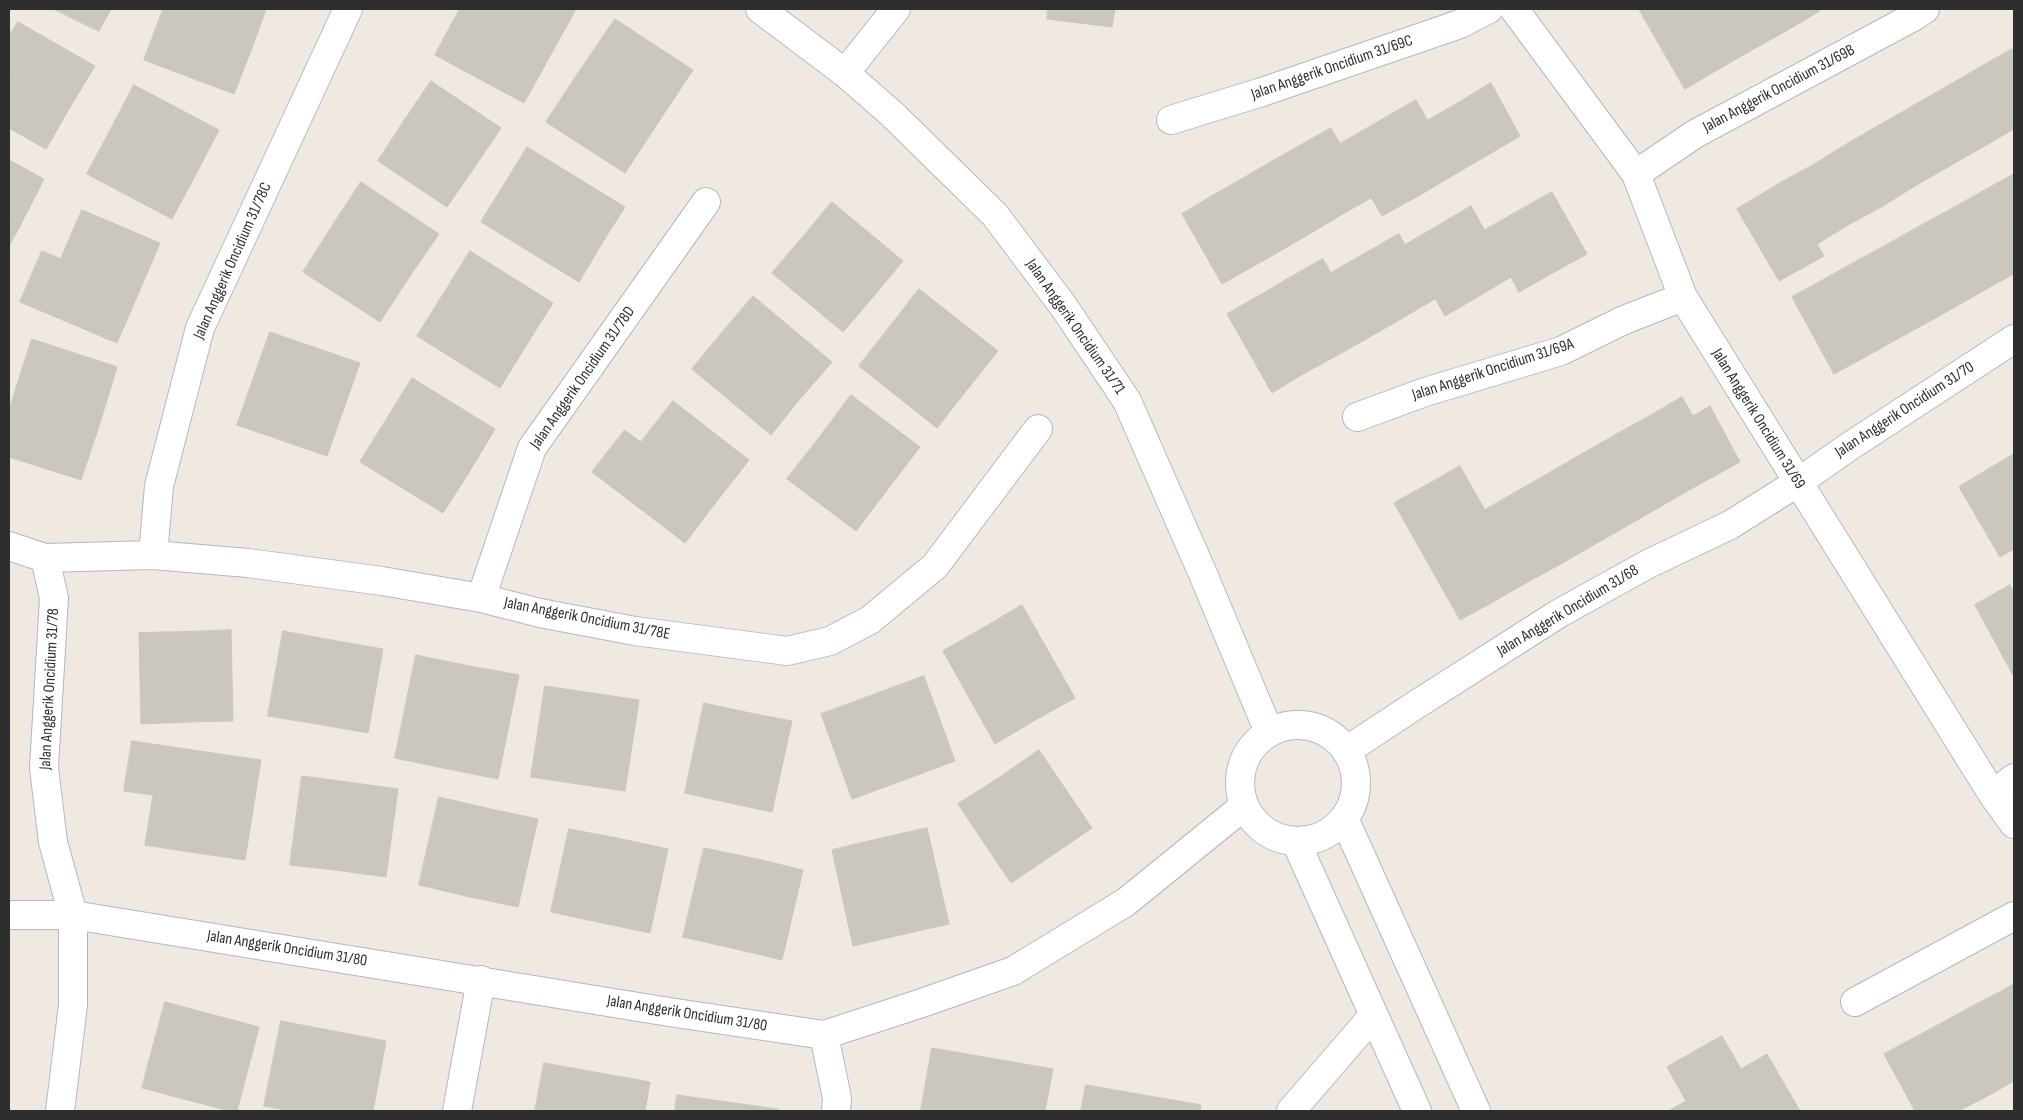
<!DOCTYPE html>
<html>
<head>
<meta charset="utf-8">
<style>
  body { margin:0 }
  #map { position:relative; width:2023px; height:1120px; overflow:hidden; background:#efe9e1; font-family:"Sofia Sans Condensed",sans-serif }
  canvas { display:block }
  .frame { position:absolute; inset:0; border:10px solid #2e2e2e; pointer-events:none }
</style>
</head>
<body>
<div id="map">
<canvas width="2023" height="1120"></canvas>
<div class="frame"></div>
</div>
<script>
const c = document.querySelector('canvas').getContext('2d');
c.lineJoin = 'round';
function fillPath(path, color) { c.fillStyle = color; c.fill(path, 'evenodd'); }
function trace(path, color, width, dash) { c.strokeStyle = color; c.lineWidth = width; c.lineCap = dash ? 'butt' : 'round'; c.setLineDash(dash || []); c.stroke(path); }
function drawText(font, color, halo, rows, align = 'center') {
  c.font = font + ' "Sofia Sans Condensed",sans-serif'; c.lineWidth = 5; c.setLineDash([]); c.textBaseline = 'middle'; c.strokeStyle = halo; c.fillStyle = color; for (const [text, x, y, turn = 0] of rows) {
    c.save(); c.translate(x, y); c.rotate((+turn || 0) * Math.PI / 180); c.textAlign = isNaN(turn) ? turn : align; if (halo) c.strokeText(text, 0, 0); c.fillText(text, 0, 0); c.restore();
  }
}
const building = new Path2D(`
  M 54,9 L 111,9 L 99,31 Z
  M 164,9 L 266,9 L 252,48 L 161,15 Z
  M 460,9 L 576,9 L 544,67 L 455,18 Z
  M 1048,9 L 1115,9 L 1112,27 L 1047,19 Z
  M 1639,9 L 1684,9 L 1719,69 L 1685,89 Z
  M 1684,9 L 1729,9 L 1752,50 L 1719,69 Z
  M 1729,9 L 1774,9 L 1786,31 L 1752,50 Z
  M 1774,9 L 1818,9 L 1820,11 L 1786,31 Z
  M 161,15 L 252,48 L 234,94 L 144,60 Z
  M 455,18 L 544,67 L 524,103 L 435,55 Z
  M 615,19 L 693,70 L 654,129 L 575,78 Z
  M 18,22 L 95,66 L 69,109 L 9,74 L 9,37 Z
  M 2012,49 L 2014,53 L 2014,129 L 1979,68 Z
  M 1979,68 L 2014,129 L 1981,148 L 1946,87 Z
  M 9,74 L 69,109 L 46,149 L 9,128 Z
  M 575,78 L 654,129 L 625,173 L 546,122 Z
  M 431,81 L 501,128 L 474,168 L 404,121 Z
  M 1491,83 L 1520,136 L 1488,155 L 1458,103 Z
  M 134,85 L 219,130 L 196,174 L 111,129 Z
  M 1946,87 L 1981,148 L 1948,167 L 1913,106 Z
  M 1416,100 L 1457,173 L 1420,195 L 1378,122 Z
  M 1458,103 L 1488,155 L 1457,173 L 1427,121 Z
  M 1913,106 L 1948,167 L 1915,186 L 1880,125 Z
  M 404,121 L 474,168 L 447,207 L 378,161 Z
  M 1378,122 L 1420,195 L 1382,216 L 1340,144 Z
  M 1880,125 L 1915,186 L 1883,206 L 1847,144 Z
  M 1331,128 L 1371,198 L 1341,215 L 1301,145 Z
  M 111,129 L 196,174 L 172,219 L 87,174 Z
  M 1847,144 L 1883,206 L 1850,224 L 1815,164 Z
  M 1301,145 L 1341,215 L 1311,233 L 1271,162 Z
  M 527,147 L 625,207 L 601,245 L 504,185 Z
  M 9,160 L 44,179 L 19,228 L 9,222 Z
  M 1271,162 L 1311,233 L 1282,250 L 1242,179 Z
  M 1815,164 L 1850,224 L 1817,244 L 1782,182 Z
  M 2014,174 L 2014,238 L 1987,189 Z
  M 1242,179 L 1282,250 L 1252,267 L 1212,196 Z
  M 361,182 L 439,234 L 410,276 L 333,225 Z
  M 1782,182 L 1824,256 L 1779,281 L 1737,209 Z
  M 504,185 L 601,245 L 579,282 L 481,222 Z
  M 1987,189 L 2014,238 L 2014,274 L 1997,283 L 1955,207 Z
  M 1552,192 L 1587,254 L 1549,275 L 1515,213 Z
  M 1212,196 L 1252,267 L 1222,284 L 1182,214 Z
  M 832,202 L 903,261 L 873,297 L 802,238 Z
  M 1471,206 L 1511,277 L 1476,298 L 1436,227 Z
  M 1955,207 L 1997,283 L 1964,302 L 1922,225 Z
  M 82,210 L 160,243 L 139,292 L 61,259 Z
  M 1515,213 L 1549,275 L 1519,292 L 1485,230 Z
  M 9,222 L 19,228 L 9,246 Z
  M 333,225 L 410,276 L 380,322 L 303,272 Z
  M 1922,225 L 1964,302 L 1932,320 L 1890,243 Z
  M 1436,227 L 1476,298 L 1445,316 L 1405,245 Z
  M 1399,234 L 1435,299 L 1401,319 L 1364,254 Z
  M 802,238 L 873,297 L 843,332 L 772,273 Z
  M 1890,243 L 1932,320 L 1899,338 L 1857,261 Z
  M 42,251 L 139,292 L 117,343 L 20,302 Z
  M 470,251 L 553,303 L 524,349 L 441,298 Z
  M 1364,254 L 1401,319 L 1368,338 L 1331,273 Z
  M 1323,259 L 1368,338 L 1336,356 L 1291,277 Z
  M 1857,261 L 1899,338 L 1867,356 L 1825,279 Z
  M 1291,277 L 1336,356 L 1303,374 L 1259,296 Z
  M 1825,279 L 1867,356 L 1834,374 L 1792,297 Z
  M 919,289 L 998,351 L 966,391 L 888,329 Z
  M 753,296 L 832,362 L 799,400 L 721,334 Z
  M 1259,296 L 1303,374 L 1272,393 L 1227,314 Z
  M 441,298 L 524,349 L 500,388 L 417,336 Z
  M 888,329 L 966,391 L 937,428 L 859,366 Z
  M 270,332 L 360,363 L 344,408 L 254,377 Z
  M 721,334 L 799,400 L 771,435 L 692,369 Z
  M 32,339 L 117,367 L 100,423 L 14,395 Z
  M 254,377 L 344,408 L 327,456 L 237,425 Z
  M 412,378 L 495,429 L 468,474 L 385,422 Z
  M 14,395 L 100,423 L 81,480 L 9,457 L 9,412 Z
  M 851,395 L 920,447 L 891,485 L 822,434 Z
  M 1682,397 L 1693,416 L 1710,406 L 1740,462 L 1691,489 L 1650,416 Z
  M 673,401 L 749,460 L 717,501 L 641,442 Z
  M 1650,416 L 1691,489 L 1658,508 L 1617,434 Z
  M 385,422 L 468,474 L 443,513 L 360,462 Z
  M 625,430 L 717,501 L 685,543 L 592,472 Z
  M 822,434 L 891,485 L 856,531 L 787,479 Z
  M 1617,434 L 1658,508 L 1625,527 L 1584,453 Z
  M 1584,453 L 1625,527 L 1592,546 L 1551,472 Z
  M 2014,454 L 2014,504 L 1992,467 Z
  M 1460,466 L 1526,583 L 1493,602 L 1427,485 Z
  M 1992,467 L 2014,504 L 2014,549 L 2000,557 L 1959,487 Z
  M 1551,472 L 1592,546 L 1559,565 L 1518,491 Z
  M 1427,485 L 1493,602 L 1460,620 L 1394,503 Z
  M 1518,491 L 1559,565 L 1526,583 L 1485,510 Z
  M 2010,585 L 2014,594 L 2014,677 L 1975,605 Z
  M 1022,605 L 1075,698 L 1037,719 L 985,627 Z
  M 985,627 L 1037,719 L 995,744 L 943,651 Z
  M 231,630 L 233,721 L 187,722 L 185,632 Z
  M 283,631 L 337,641 L 323,725 L 268,716 Z
  M 185,632 L 187,722 L 141,724 L 139,633 Z
  M 337,641 L 383,649 L 368,733 L 323,725 Z
  M 416,655 L 464,665 L 443,768 L 395,758 Z
  M 464,665 L 519,675 L 498,779 L 443,768 Z
  M 924,676 L 955,761 L 904,780 L 873,695 Z
  M 545,686 L 592,693 L 578,784 L 531,777 Z
  M 592,693 L 639,700 L 625,791 L 578,784 Z
  M 873,695 L 904,780 L 852,799 L 821,714 Z
  M 704,703 L 750,713 L 730,803 L 685,793 Z
  M 750,713 L 792,721 L 772,812 L 730,803 Z
  M 132,741 L 206,752 L 190,852 L 145,845 L 153,795 L 124,791 Z
  M 1039,750 L 1092,828 L 1051,856 L 999,778 Z
  M 206,752 L 261,760 L 245,860 L 190,852 Z
  M 302,776 L 347,782 L 335,870 L 290,865 Z
  M 999,778 L 1051,856 L 1011,883 L 958,804 Z
  M 347,782 L 398,789 L 386,877 L 335,870 Z
  M 439,797 L 486,808 L 466,896 L 419,885 Z
  M 486,808 L 538,819 L 518,907 L 466,896 Z
  M 927,828 L 949,924 L 900,935 L 879,839 Z
  M 569,829 L 617,838 L 598,922 L 551,912 Z
  M 617,838 L 668,849 L 650,933 L 598,922 Z
  M 879,839 L 900,935 L 853,946 L 832,850 Z
  M 704,848 L 757,859 L 736,949 L 683,937 Z
  M 757,859 L 803,870 L 782,960 L 736,949 Z
  M 2014,984 L 2014,1010 L 2004,990 Z
  M 2004,990 L 2014,1010 L 2014,1081 L 1973,1006 Z
  M 165,1002 L 259,1027 L 237,1111 L 230,1111 L 142,1088 Z
  M 1973,1006 L 2014,1081 L 1984,1098 L 1944,1022 Z
  M 281,1021 L 386,1041 L 373,1111 L 293,1111 L 264,1106 Z
  M 1944,1022 L 1984,1098 L 1958,1111 L 1953,1111 L 1914,1038 Z
  M 1722,1036 L 1741,1069 L 1767,1054 L 1800,1111 L 1668,1111 L 1686,1101 L 1667,1067 Z
  M 1914,1038 L 1953,1111 L 1915,1111 L 1884,1054 Z
  M 932,1048 L 1053,1069 L 1045,1111 L 921,1111 Z
  M 544,1063 L 650,1082 L 645,1111 L 535,1111 Z
  M 1086,1085 L 1201,1105 L 1200,1111 L 1081,1111 Z
  M 677,1095 L 778,1109 L 778,1111 L 675,1111 Z`);
const street = new Path2D(`
  M 1514,9 L 1636,174 L 1683,297 L 1993,795 L 2014,824
  M 845,73 L 896,9
  M 1171,120 L 1262,92 L 1460,24 L 1489,9
  M 1636,174 L 1695,134 L 1913,17 L 1925,9
  M 1357,417 L 1425,392 L 1561,351 L 1624,320 L 1683,297
  M 9,546 L 45,558 L 54,598 L 44,768 L 53,842 L 73,915 L 73,1005 L 60,1111
  M 153,555 L 159,486 L 200,328 L 348,9
  M 45,558 L 153,555 L 248,563 L 382,581 L 481,598 L 540,613 L 635,631 L 787,651 L 830,641 L 870,620 L 935,566 L 1038,429
  M 481,598 L 532,448 L 706,202
  M 1346,751 L 1411,708 L 1558,614 L 1648,564 L 1730,525 L 1797,483 L 1850,446 L 2014,339
  M 1993,795 L 2014,778
  M 9,915 L 73,915 L 669,1012 L 824,1035 L 919,1004 L 1013,971 L 1126,902 L 1244,806
  M 1855,1002 L 2014,916
  M 824,1035 L 837,1098 L 836,1111
  M 457,1111 L 481,980
  M 1291,1111 L 1373,1016`);
const secondary = new Path2D(`
  M 760,9 L 845,73 L 892,114 L 995,215 L 1064,307 L 1127,401 L 1203,574 L 1269,732
  M1240 783a58 58 0 1 1 116 0a58 58 0 1 1-116 0Z
  M 1344,818 L 1476,1111
  M 1296,842 L 1417,1111`);
const streetNames = [
  ["Jalan Anggerik Oncidium 31/69C",1332,68,-19],
  ["Jalan Anggerik Oncidium 31/69B",1779,89,-28],
  ["Jalan Anggerik Oncidium 31/78C",233,261,-66],
  ["Jalan Anggerik Oncidium 31/71",1075,327,55],
  ["Jalan Anggerik Oncidium 31/69A",1493,370,-18],
  ["Jalan Anggerik Oncidium 31/78D",583,378,-55],
  ["Jalan Anggerik Oncidium 31/70",1905,410,-33],
  ["Jalan Anggerik Oncidium 31/69",1758,419,58],
  ["Jalan Anggerik Oncidium 31/68",1568,611,-31],
  ["Jalan Anggerik Oncidium 31/78E",587,619,11],
  ["Jalan Anggerik Oncidium 31/78",50,689,-87],
  ["Jalan Anggerik Oncidium 31/80",287,949,9],
  ["Jalan Anggerik Oncidium 31/80",687,1014,9]
];
fillPath(building, '#cbc7bf');
trace(building, '#cbc5ba', 1);
trace(street, '#b4b7c1', 30);
trace(secondary, '#b4b7c1', 30);
trace(street, '#fff', 28);
trace(secondary, '#fff', 28);
drawText('16px', '#2e2e2e', '#fff', streetNames);
</script>
</body>
</html>
